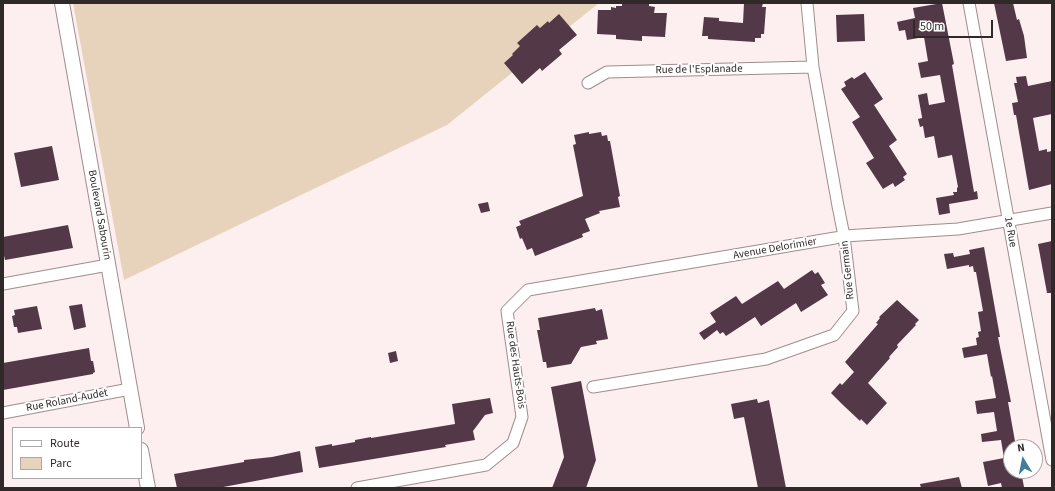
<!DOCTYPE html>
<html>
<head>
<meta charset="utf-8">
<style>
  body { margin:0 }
  #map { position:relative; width:1055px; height:491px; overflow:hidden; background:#fdeff0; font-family:"Source Sans 3",sans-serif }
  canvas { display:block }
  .frame { position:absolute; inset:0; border:4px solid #302929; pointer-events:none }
  .legend { position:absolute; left:12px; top:427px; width:130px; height:52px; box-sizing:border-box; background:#fff; border:1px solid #aca9a9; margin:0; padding:5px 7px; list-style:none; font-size:12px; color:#302929 }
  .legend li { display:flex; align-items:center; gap:8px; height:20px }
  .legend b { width:20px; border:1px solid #aca9a9 }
  .north { position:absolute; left:1003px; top:439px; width:40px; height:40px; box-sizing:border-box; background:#fff; border:1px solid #aca9a9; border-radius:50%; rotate:350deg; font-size:11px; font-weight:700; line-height:16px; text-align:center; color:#302929 }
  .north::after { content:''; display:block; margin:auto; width:14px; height:18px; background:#427e95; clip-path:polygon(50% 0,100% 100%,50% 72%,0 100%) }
  .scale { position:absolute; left:913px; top:20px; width:80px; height:18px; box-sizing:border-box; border:2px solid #302929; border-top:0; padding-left:5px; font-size:12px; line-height:14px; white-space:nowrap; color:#302929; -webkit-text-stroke:3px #fff; paint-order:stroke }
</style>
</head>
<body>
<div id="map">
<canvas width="1055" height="491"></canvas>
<div class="frame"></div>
<ul class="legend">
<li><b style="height:5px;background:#fff"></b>Route</li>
<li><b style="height:11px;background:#e7d3bc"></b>Parc</li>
</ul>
<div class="north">N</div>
<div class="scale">50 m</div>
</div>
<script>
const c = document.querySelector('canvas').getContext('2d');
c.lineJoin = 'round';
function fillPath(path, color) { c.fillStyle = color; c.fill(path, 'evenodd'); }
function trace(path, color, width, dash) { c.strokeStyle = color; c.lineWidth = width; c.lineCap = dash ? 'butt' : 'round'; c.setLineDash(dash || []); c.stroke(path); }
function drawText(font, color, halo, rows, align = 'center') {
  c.font = font + ' "Source Sans 3",sans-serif'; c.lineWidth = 4; c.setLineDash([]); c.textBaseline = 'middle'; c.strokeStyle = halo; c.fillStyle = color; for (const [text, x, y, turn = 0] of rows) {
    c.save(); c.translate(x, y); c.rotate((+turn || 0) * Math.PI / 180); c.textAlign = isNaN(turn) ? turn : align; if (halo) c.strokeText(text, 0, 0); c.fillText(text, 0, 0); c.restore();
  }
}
const green = new Path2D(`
  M 73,3 L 599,3 L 447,125 L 124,280 Z`);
const building = new Path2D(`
  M 622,3 L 649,3 L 649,6 L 655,7 L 654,13 L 667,13 L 665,37 L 642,36 L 642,41 L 616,39 L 616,35 L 597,34 L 598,10 L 611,10 L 611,7 L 616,8 L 616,6 L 622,6 Z
  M 744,3 L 763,3 L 762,7 L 766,7 L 764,34 L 761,34 L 761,38 L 755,38 L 755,42 L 739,41 L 708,39 L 708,36 L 702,36 L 704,17 L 719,18 L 719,21 L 743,23 Z
  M 942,3 L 954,64 L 952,65 L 974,192 L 977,191 L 978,199 L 949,204 L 950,213 L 939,215 L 936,198 L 954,195 L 953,192 L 957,192 L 957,188 L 958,187 L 952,155 L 938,158 L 934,136 L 925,138 L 923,126 L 920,127 L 918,119 L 922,118 L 922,117 L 918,95 L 927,93 L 929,105 L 945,102 L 940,75 L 921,78 L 918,63 L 928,61 L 924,37 L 907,40 L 905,30 L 899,31 L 897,22 L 915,18 L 913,8 Z
  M 994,3 L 1013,3 L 1017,20 L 1019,19 L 1024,36 L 1027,58 L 1006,61 Z
  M 559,14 L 577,35 L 559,50 L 562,54 L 542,71 L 540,68 L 522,84 L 504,63 L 513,55 L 512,54 L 520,46 L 517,43 L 537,25 L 540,28 L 548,21 L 549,23 Z
  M 864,14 L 865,41 L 837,42 L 836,15 Z
  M 865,72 L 883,99 L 874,105 L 897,140 L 889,146 L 907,174 L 903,177 L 905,180 L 895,187 L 893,183 L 883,189 L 866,163 L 874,158 L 852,122 L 860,117 L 841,89 L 846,86 L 844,82 L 852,77 L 854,79 Z
  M 1026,76 L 1028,86 L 1052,81 L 1052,114 L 1033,118 L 1039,151 L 1047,149 L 1047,152 L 1052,151 L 1052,184 L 1029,190 L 1016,115 L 1014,115 L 1012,103 L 1018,102 L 1014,83 L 1017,83 L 1016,77 Z
  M 589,132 L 589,134 L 601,132 L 602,136 L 607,135 L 608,141 L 610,141 L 620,196 L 618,197 L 620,207 L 599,211 L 600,213 L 585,219 L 590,231 L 582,234 L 583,237 L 535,256 L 532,248 L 527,250 L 522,238 L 520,239 L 516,227 L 521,225 L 519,221 L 583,196 L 573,145 L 576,144 L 574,135 Z
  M 52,146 L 59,180 L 21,187 L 14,153 Z
  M 488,202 L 490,211 L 481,213 L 478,204 Z
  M 68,225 L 73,248 L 5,260 L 3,251 L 3,237 Z
  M 1052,241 L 1052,293 L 1047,293 L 1038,244 Z
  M 984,247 L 1000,337 L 998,337 L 1011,402 L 1008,402 L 1016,447 L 1011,447 L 1011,471 L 1021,471 L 1024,487 L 1018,488 L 1002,488 L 1001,483 L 988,486 L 983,462 L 1004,458 L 1001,440 L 982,442 L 981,434 L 997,431 L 994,412 L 977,414 L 975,401 L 996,398 L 992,376 L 991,377 L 987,354 L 964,358 L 962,348 L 977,345 L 976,338 L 979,337 L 978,332 L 981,331 L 978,312 L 983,311 L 976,272 L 974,272 L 973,266 L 969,267 L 969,265 L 947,269 L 944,254 L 953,253 L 954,257 L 970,254 L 969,250 Z
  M 812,270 L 815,274 L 818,272 L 825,283 L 821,285 L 828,295 L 801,312 L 796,303 L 761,326 L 755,317 L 726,336 L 723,332 L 720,334 L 717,330 L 704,340 L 699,333 L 716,322 L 710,313 L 736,296 L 742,304 L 778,281 L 784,289 Z
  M 897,300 L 919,320 L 915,324 L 916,325 L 897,345 L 898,347 L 889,357 L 890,358 L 868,383 L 887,403 L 867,425 L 861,419 L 860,421 L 843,405 L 831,393 L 840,383 L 842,385 L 854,372 L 845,362 L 878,324 L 876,323 L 880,318 L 879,317 Z
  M 82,304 L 86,327 L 74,330 L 69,306 Z
  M 37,306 L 42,329 L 18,333 L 17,327 L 14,327 L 12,316 L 15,315 L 14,310 Z
  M 595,308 L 596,311 L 602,309 L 608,339 L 596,341 L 597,344 L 581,347 L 571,364 L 547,368 L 546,362 L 543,362 L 537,330 L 540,330 L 538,318 Z
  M 89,348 L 91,361 L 93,361 L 95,372 L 93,373 L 93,374 L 3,390 L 3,363 Z
  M 396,351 L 398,361 L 390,363 L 388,353 Z
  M 581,381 L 596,460 L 586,488 L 552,488 L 564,457 L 551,387 Z
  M 490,398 L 493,413 L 485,415 L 473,431 L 475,440 L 445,445 L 446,447 L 319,468 L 315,447 L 332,444 L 332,446 L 355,442 L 355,440 L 371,437 L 371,438 L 455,424 L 452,404 Z
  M 757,399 L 758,403 L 769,400 L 786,488 L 758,488 L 744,417 L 734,419 L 731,404 Z
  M 300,451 L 303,472 L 218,488 L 177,488 L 174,474 L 244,462 L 244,460 L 272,457 Z
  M 959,477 L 962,488 L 921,488 L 920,484 Z`);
const minor = new Path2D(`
  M 969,3 L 1052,460
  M 588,83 L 607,72 L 813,67
  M 3,284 L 108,265
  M 593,387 L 766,359 L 834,335 L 853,311 L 844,236 L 838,206 L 813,67 L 807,3
  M 3,413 L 130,389
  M 357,488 L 486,465 L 513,443 L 522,417 L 507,311 L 528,290 L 835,238 L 844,236 L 958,229 L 1052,213`);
const tertiary = new Path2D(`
  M 62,3 L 137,428
  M 141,450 L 148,488`);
const streetNames = [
  ["Rue de l'Esplanade",699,70,-1],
  ["Boulevard Sabourin",99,215,80],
  ["1e Rue",1010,232,80],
  ["Avenue Delorimier",775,249,-10],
  ["Rue Germain",848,270,-96],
  ["Rue des Hauts-Bois",515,365,82],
  ["Rue Roland-Audet",67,401,-11]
];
fillPath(green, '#e7d3bc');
fillPath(building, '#533848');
trace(minor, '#9e8d8f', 13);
trace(tertiary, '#9e8d8f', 16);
trace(minor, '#fff', 11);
trace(tertiary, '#fff', 14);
drawText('11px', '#302929', '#fff', streetNames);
</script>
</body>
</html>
